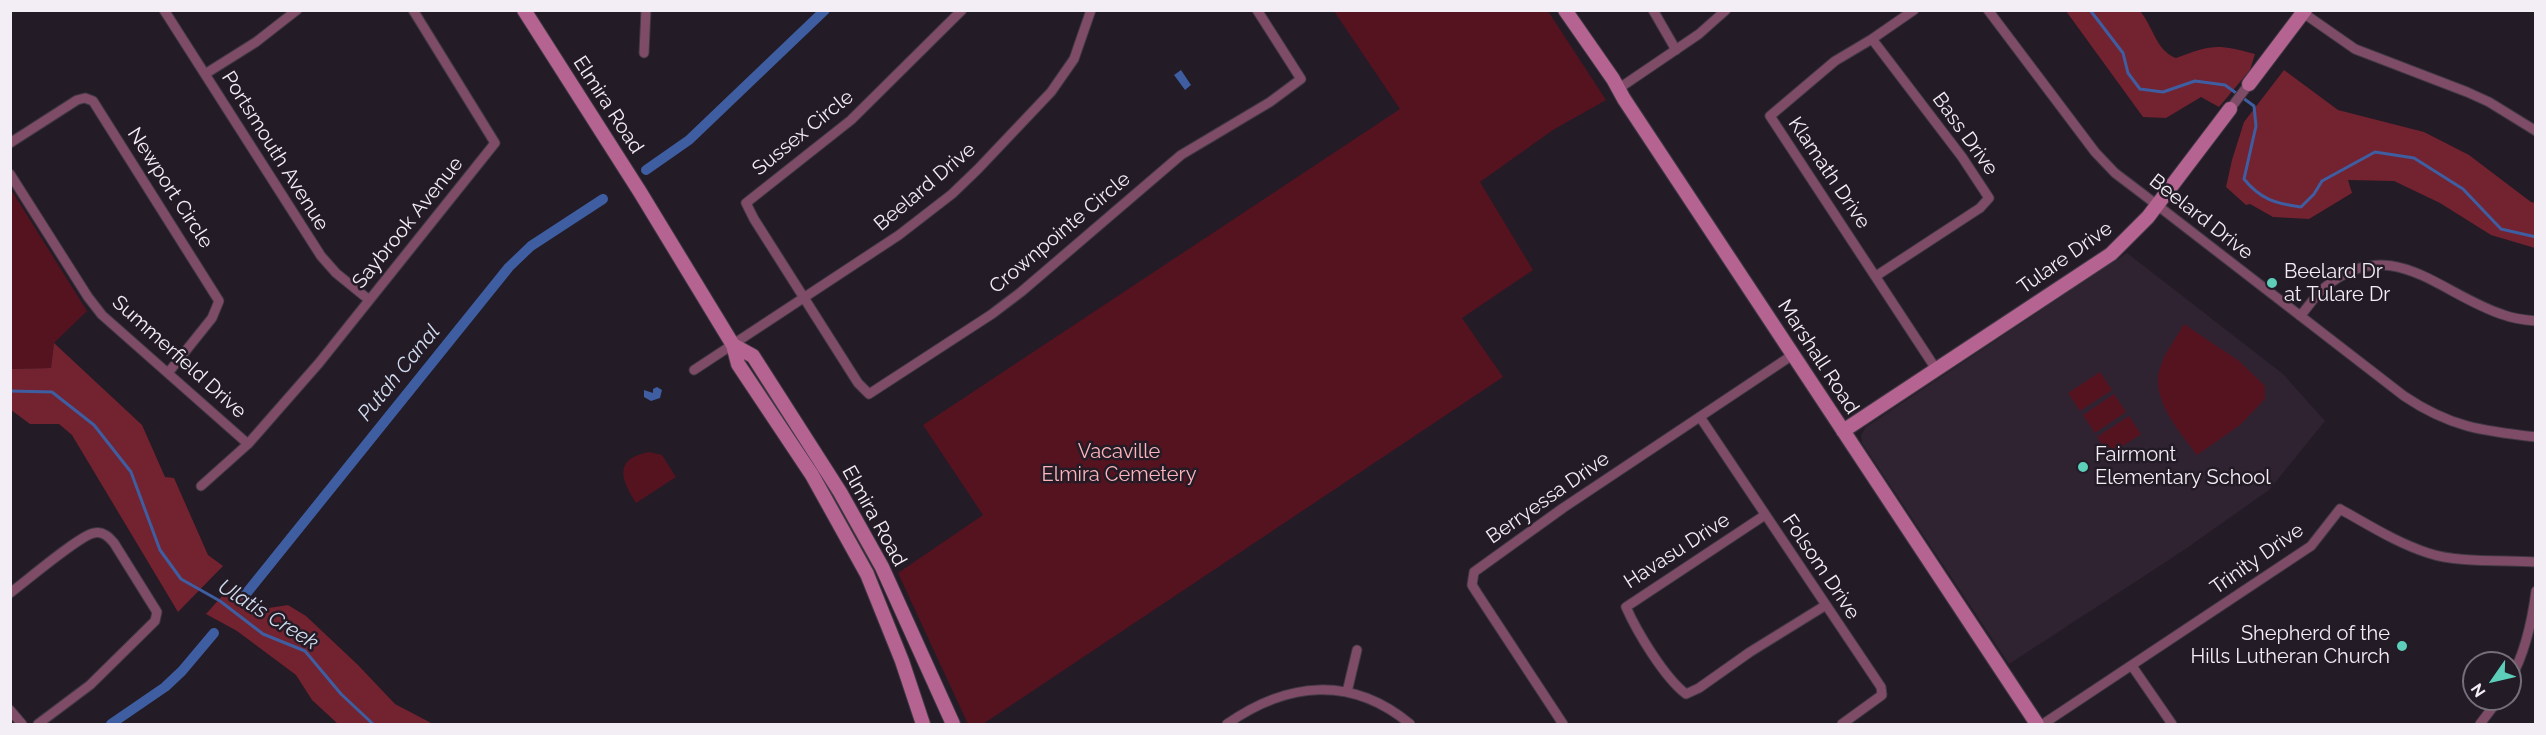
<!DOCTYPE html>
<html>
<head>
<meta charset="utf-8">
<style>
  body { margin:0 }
  #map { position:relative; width:2546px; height:735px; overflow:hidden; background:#231b26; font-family:Raleway,sans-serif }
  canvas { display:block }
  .frame { position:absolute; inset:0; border:12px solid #f3edf5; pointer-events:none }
  .north { position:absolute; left:2462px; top:651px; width:60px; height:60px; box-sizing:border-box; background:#231b26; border:2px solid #766f79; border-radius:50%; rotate:236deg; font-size:16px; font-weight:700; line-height:24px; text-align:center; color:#f3edf5 }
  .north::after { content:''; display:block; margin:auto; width:21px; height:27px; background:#5cceba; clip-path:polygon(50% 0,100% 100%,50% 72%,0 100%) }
</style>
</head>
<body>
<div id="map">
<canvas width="2546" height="735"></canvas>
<div class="frame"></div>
<div class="north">N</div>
</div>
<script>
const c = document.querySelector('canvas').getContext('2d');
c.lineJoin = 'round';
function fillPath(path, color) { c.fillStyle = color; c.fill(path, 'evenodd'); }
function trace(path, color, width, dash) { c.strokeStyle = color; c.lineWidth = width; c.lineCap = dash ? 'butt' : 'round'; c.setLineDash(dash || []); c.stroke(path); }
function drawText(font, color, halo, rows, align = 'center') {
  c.font = font + ' Raleway,sans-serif'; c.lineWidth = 5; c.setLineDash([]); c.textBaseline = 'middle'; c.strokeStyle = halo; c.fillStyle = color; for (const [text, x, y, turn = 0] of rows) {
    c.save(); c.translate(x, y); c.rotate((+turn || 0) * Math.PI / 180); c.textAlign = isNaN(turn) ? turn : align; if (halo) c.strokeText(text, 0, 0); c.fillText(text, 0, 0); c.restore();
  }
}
const built = new Path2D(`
  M 2127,253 L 2283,374 L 2325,421 L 2269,490 L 2181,552 L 2009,664 L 1862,443 L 1861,435 L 1866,427 Z`);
const green = new Path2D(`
  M 1334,11 L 1548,11 L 1606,100 L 1553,130 L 1480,182 L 1533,270 L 1462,318 L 1503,377 L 983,724 L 968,724 L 898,573 L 983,515 L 923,425 L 1400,109 Z
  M 10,188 L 87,311 L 54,343 L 51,368 L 11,369 Z
  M 2184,324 L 2239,361 L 2265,386 L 2265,399 L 2240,425 L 2197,455 C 2180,432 2148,397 2161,365 C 2166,351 2177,337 2184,324 Z
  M 2100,372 L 2112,390 L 2080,411 L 2068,393 Z
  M 2114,394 L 2126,412 L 2095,433 L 2083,415 Z
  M 2129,416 L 2141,434 L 2109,455 L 2097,437 Z
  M 649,452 L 662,455 L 676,477 L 636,503 C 621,479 613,459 649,452 Z`);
const forest = new Path2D(`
  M 2066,11 L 2140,11 C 2153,26 2156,51 2176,58 C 2212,44 2218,44 2255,54 L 2250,70 L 2219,107 L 2201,97 L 2166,118 L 2143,117 Z
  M 2284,70 L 2338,110 L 2424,132 L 2469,155 L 2531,202 L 2535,203 L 2535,248 L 2491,235 L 2440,203 L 2394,181 L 2348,180 L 2352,193 L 2309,219 L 2273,217 L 2250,204 L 2246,205 L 2226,187 L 2232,160 L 2244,122 Z
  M 54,343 L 142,425 L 165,477 L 174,478 L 208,555 L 223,566 L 178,612 L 72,435 L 59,424 L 30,424 L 11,410 L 11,369 L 51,368 Z
  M 230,587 L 256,610 L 288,605 L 306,616 L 358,665 L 395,704 L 433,724 L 338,724 L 312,700 L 296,675 L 237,631 L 206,614 Z`);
const water = new Path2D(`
  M 1181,70 L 1191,85 L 1185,90 L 1174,75 Z
  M 657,387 L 662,390 L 660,398 L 651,401 L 644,397 L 644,390 L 653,393 L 653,389 Z`);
const stream = new Path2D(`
  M 2090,10 L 2123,53 L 2128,73 L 2140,89 L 2163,92 L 2195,81 L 2225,85 L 2254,106 L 2256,126 L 2244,179 C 2260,199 2276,204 2301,207 L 2314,194 L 2322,181 L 2375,152 L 2414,158 L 2463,189 L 2501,229 L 2536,237
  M 10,391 L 52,392 L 94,425 L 131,472 L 160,550 L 181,579 L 220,601 L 263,634 L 305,651 L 341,694 L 373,724`);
const canal = new Path2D(`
  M 646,170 L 689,140 L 825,10
  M 245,595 L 509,267 L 531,246 L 603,199
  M 111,724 L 165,687 L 182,671 L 214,633`);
const street = new Path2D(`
  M 164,10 L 321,256 L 336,273 L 368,299
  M 962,10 L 851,120 L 746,203 L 754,219 L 858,383 L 869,394 L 992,314 L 1021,292 L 1181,155 L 1270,102 L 1301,79 L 1257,10
  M 1653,10 L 1676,50
  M 1914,10 L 1872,39 L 1835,61 L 1770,116 L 1936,369
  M 1988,10 L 2095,152 L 2115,173 L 2144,195 L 2404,396 C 2450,427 2482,431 2536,437
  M 2299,10 L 2355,49 L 2467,92 L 2489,102 L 2536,131
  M 1872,39 L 1962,157 L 1989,198 L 1980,208 L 1876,276
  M 644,53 L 646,10
  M 205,74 L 256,42 L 297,10
  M 1618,89 L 1699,34 L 1726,10
  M 2230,109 L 2249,84
  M 10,143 L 77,100 L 85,98 L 93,101 L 219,301 L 212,318 L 168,373
  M 10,174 L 88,297 L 102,315 L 248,444
  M 2300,316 C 2308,307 2315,296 2324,288 C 2392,231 2440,295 2504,315 C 2514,319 2525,320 2536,321
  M 694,370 L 899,235 L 952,194 L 978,169 L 1051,92 L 1074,59 L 1091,10
  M 1700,417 L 1881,687 L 1882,695 L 1842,724
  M 201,486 L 248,444 L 319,363 L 495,143 L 413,10
  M 1765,515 L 1626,607 C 1637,632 1664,677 1686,694 L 1699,688 L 1750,652 L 1826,605
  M 10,593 C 25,582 80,535 94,533 C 103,531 109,537 114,543 L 157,612 L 155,621 L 90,685 L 38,724
  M 2132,666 L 2172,724
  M 2510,680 C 2525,653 2532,622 2536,591
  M 1347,692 L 1357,650
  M 10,710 L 22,724
  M 1227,724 C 1287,682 1351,675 1410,724
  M 1563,724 L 1477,593 L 1472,585 L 1474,572 L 1563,508 L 1794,354
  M 2043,724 L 2311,546 L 2340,509 C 2369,525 2397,543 2428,553 C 2457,563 2504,560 2536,562
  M 2480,724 L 2499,699`);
const secondary = new Path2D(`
  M 524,10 L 640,192 L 733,345 L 738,364 L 812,475 L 867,574 L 902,661 L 923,724
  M 1565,10 L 1613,79 L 1624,99 L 2037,724
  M 2249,84 L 2305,10
  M 733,345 L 753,356 L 840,492 L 882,567 L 953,724
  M 1843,431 L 2111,254 L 2148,217 L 2230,109`);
const markers = [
  [2272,283,6,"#5cceba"],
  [2083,467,6,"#5cceba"],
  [2402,646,6,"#5cceba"]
];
const streetNames = [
  ["Elmira Road",608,105,57],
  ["Sussex Circle",803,133,-39],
  ["Bass Drive",1965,134,54],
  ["Portsmouth Avenue",275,151,58],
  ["Klamath Drive",1829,173,56],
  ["Beelard Drive",925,187,-40],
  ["Newport Circle",170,188,57],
  ["Beelard Drive",2201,217,38],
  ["Saybrook Avenue",408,223,-51],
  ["Crownpointe Circle",1060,233,-40],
  ["Tulare Drive",2065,258,-35],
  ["Summerfield Drive",179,357,42],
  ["Marshall Road",1818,357,57],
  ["Berryessa Drive",1548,498,-35],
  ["Elmira Road",874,516,61],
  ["Havasu Drive",1677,551,-33],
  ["Trinity Drive",2257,559,-35],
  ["Folsom Drive",1821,567,56]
];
const poiNames = [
  ["Beelard Dr",2284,272],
  ["at Tulare Dr",2284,295],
  ["Fairmont",2095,455],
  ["Elementary School",2095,478],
  ["Shepherd of the",2390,634,"right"],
  ["Hills Lutheran Church",2390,657,"right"]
];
const parkNames = [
  ["Vacaville",1119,452],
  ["Elmira Cemetery",1119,475]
];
const waterNames = [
  ["Putah Canal",399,373,-51],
  ["Ulatis Creek",268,615,32]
];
fillPath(built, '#2f2332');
fillPath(green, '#551320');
fillPath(forest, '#732230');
fillPath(water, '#3e5ea1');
trace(stream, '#3e5ea1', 3);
trace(canal, '#3e5ea1', 10);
trace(street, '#403843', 11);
trace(secondary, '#403843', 16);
trace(street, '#7f4c68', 9);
trace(secondary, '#b56492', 14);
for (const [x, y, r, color] of markers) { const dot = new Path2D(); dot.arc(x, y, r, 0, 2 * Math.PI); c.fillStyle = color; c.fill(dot); trace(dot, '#231b26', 2); }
drawText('20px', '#f3edf5', '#231b26', streetNames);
drawText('20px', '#f3edf5', '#231b26', poiNames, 'left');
drawText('20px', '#feb4ba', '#231b26', parkNames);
drawText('italic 21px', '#d0dbee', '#231b26', waterNames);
</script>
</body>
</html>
